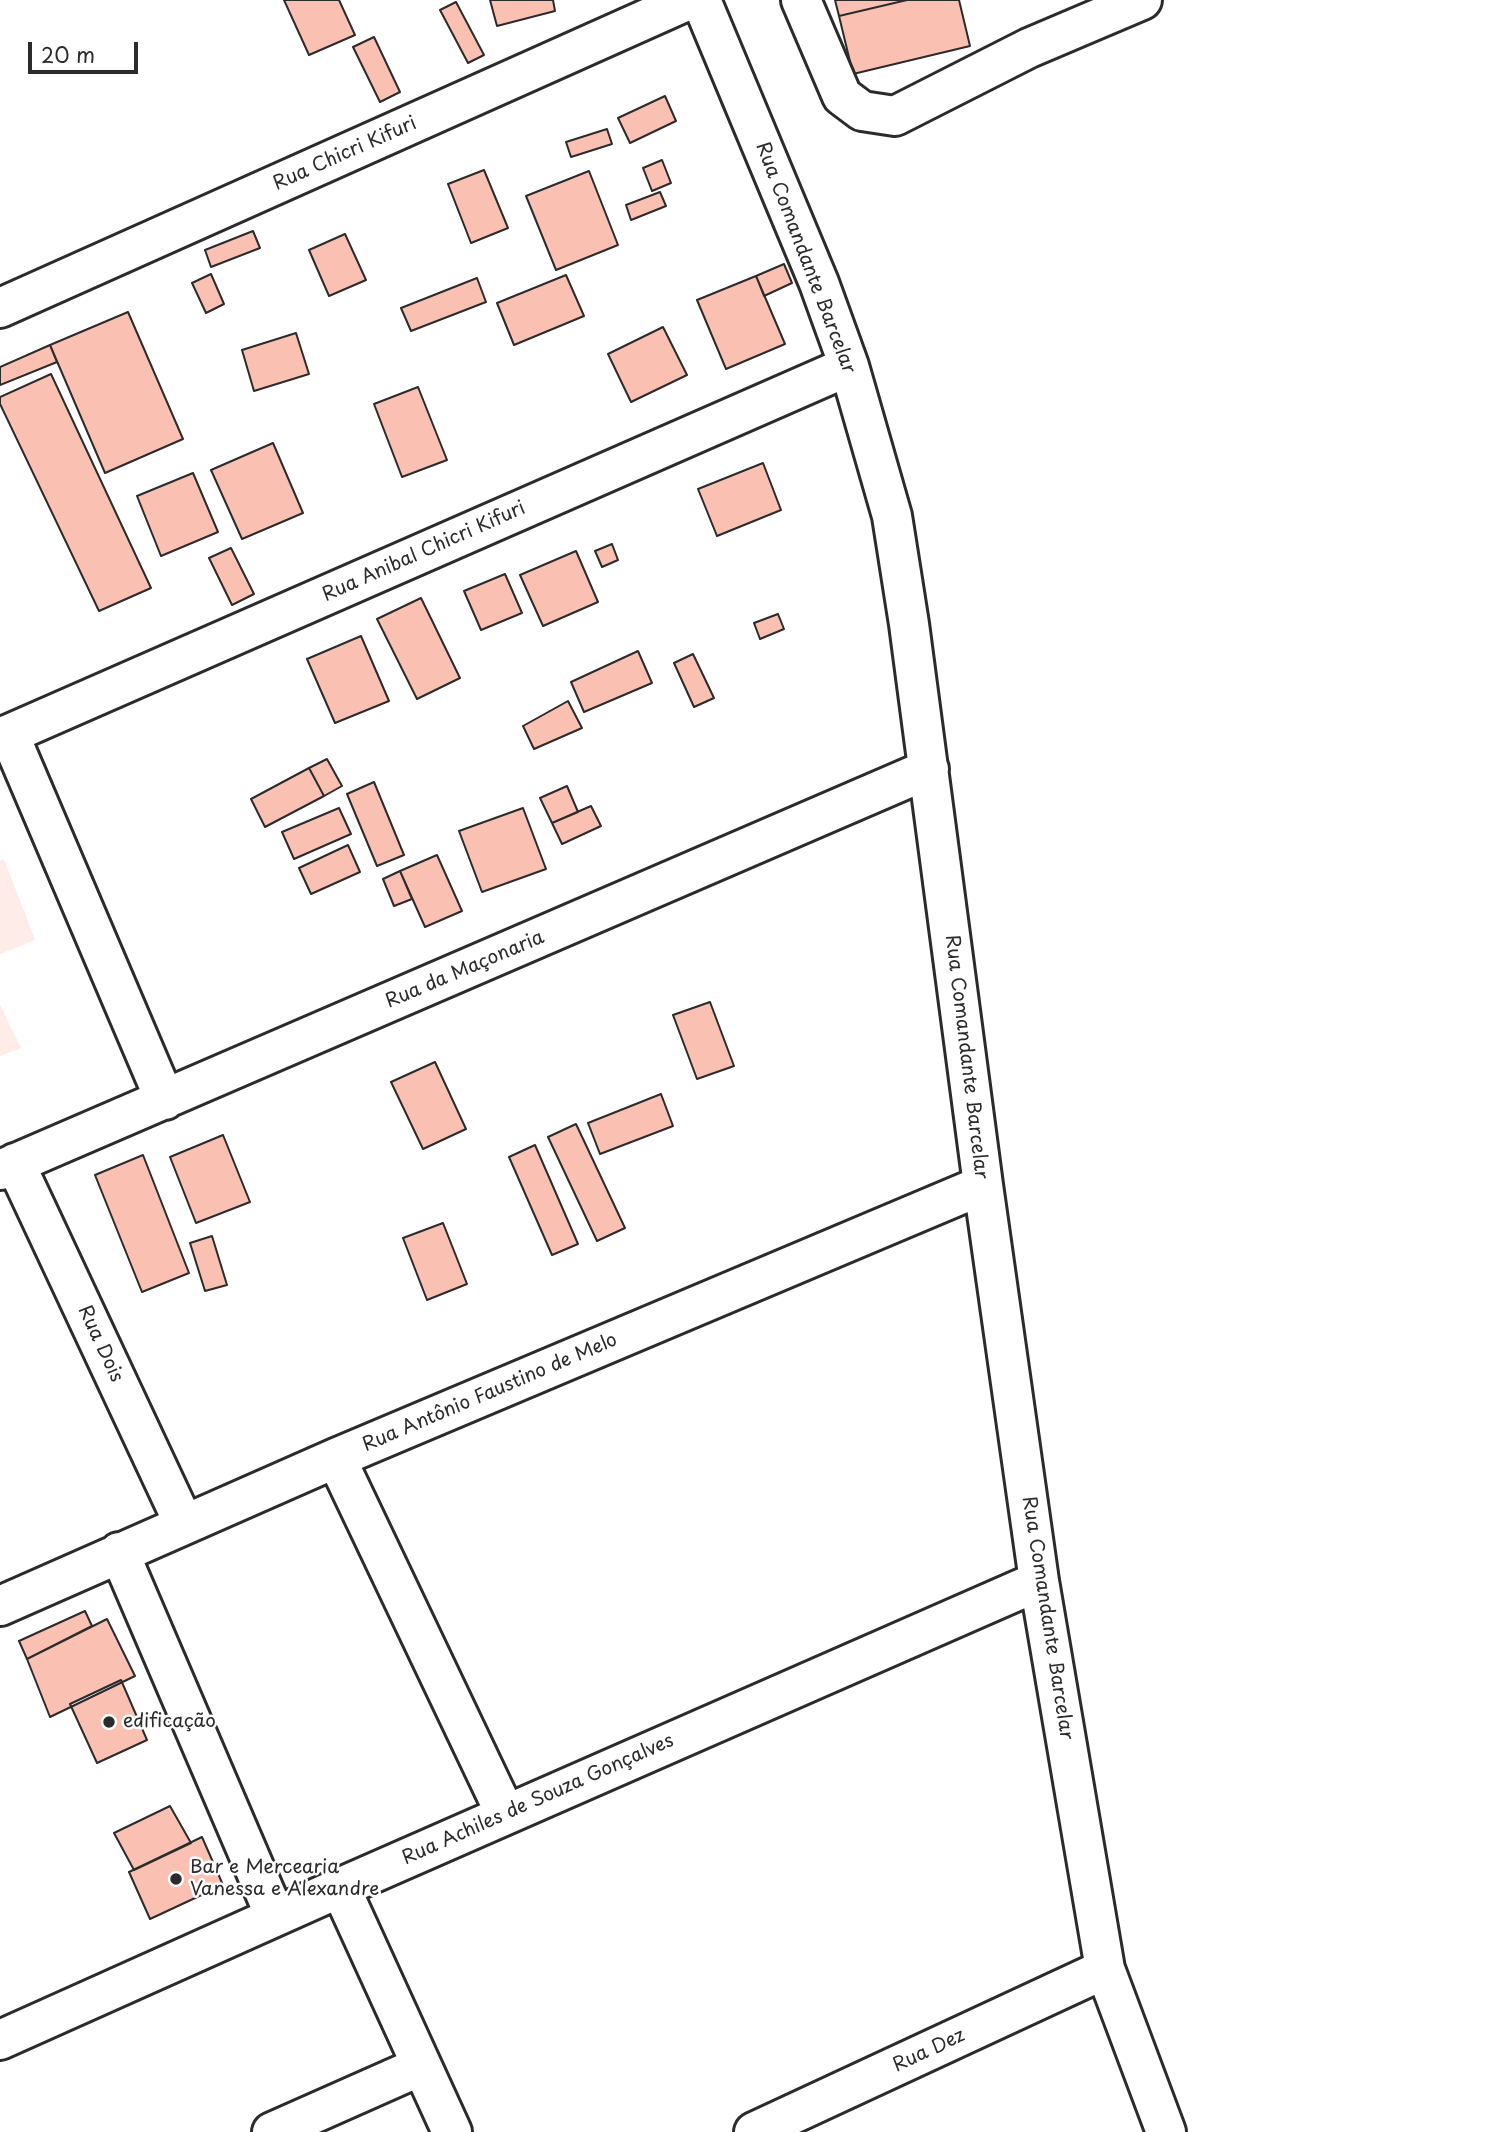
<!DOCTYPE html>
<html>
<head>
<meta charset="utf-8">
<style>
  body { margin:0 }
  #map { position:relative; width:1494px; height:2132px; overflow:hidden; background:#fff; font-family:"Playpen Sans",sans-serif }
  canvas { display:block }
  .scale { position:absolute; left:28px; top:42px; width:110px; height:32px; box-sizing:border-box; border:4px solid #2b2b2b; border-top:0; padding-left:9px; font-size:21px; line-height:24px; white-space:nowrap; color:#2b2b2b; -webkit-text-stroke:5px #fff; paint-order:stroke }
</style>
</head>
<body>
<div id="map">
<canvas width="1494" height="2132"></canvas>
<div class="scale">20 m</div>
</div>
<script>
const c = document.querySelector('canvas').getContext('2d');
c.lineJoin = 'round';
function fillPath(path, color) { c.fillStyle = color; c.fill(path, 'evenodd'); }
function trace(path, color, width, dash) { c.strokeStyle = color; c.lineWidth = width; c.lineCap = dash ? 'butt' : 'round'; c.setLineDash(dash || []); c.stroke(path); }
function drawText(font, color, halo, rows, align = 'center') {
  c.font = font + ' "Playpen Sans",sans-serif'; c.lineWidth = 5; c.setLineDash([]); c.textBaseline = 'middle'; c.strokeStyle = halo; c.fillStyle = color; for (const [text, x, y, turn = 0] of rows) {
    c.save(); c.translate(x, y); c.rotate((+turn || 0) * Math.PI / 180); c.textAlign = isNaN(turn) ? turn : align; if (halo) c.strokeText(text, 0, 0); c.fillText(text, 0, 0); c.restore();
  }
}
const built = new Path2D(`
  M 4,859 L 35,940 L 0,954 L 0,861 Z
  M 0,1005 L 21,1048 L 0,1056 Z`);
const building = new Path2D(`
  M 284,0 L 339,0 L 355,35 L 309,55 Z
  M 490,0 L 553,0 L 555,11 L 497,26 Z
  M 835,0 L 907,0 L 839,16 Z
  M 907,0 L 959,0 L 970,46 L 853,74 L 839,16 Z
  M 456,2 L 484,55 L 468,63 L 440,10 Z
  M 374,37 L 400,92 L 380,102 L 353,47 Z
  M 665,96 L 676,121 L 630,143 L 618,118 Z
  M 607,129 L 612,144 L 571,157 L 566,142 Z
  M 662,160 L 671,183 L 652,191 L 643,168 Z
  M 484,170 L 508,228 L 471,243 L 448,184 Z
  M 589,171 L 618,245 L 556,270 L 526,196 Z
  M 660,192 L 666,206 L 631,220 L 626,205 Z
  M 253,231 L 260,248 L 211,267 L 205,250 Z
  M 345,234 L 366,280 L 329,296 L 309,250 Z
  M 784,264 L 792,283 L 764,296 L 756,276 Z
  M 211,274 L 224,304 L 206,313 L 192,283 Z
  M 566,275 L 584,316 L 514,345 L 497,303 Z
  M 756,276 L 785,344 L 726,369 L 697,300 Z
  M 477,278 L 486,302 L 411,331 L 401,308 Z
  M 128,312 L 183,439 L 105,473 L 50,345 Z
  M 663,327 L 687,375 L 631,402 L 608,354 Z
  M 296,333 L 309,374 L 254,391 L 242,350 Z
  M 50,345 L 57,362 L 0,385 L 0,367 Z
  M 51,374 L 151,588 L 99,611 L 0,404 L 0,397 Z
  M 418,387 L 447,460 L 402,477 L 374,404 Z
  M 273,443 L 303,513 L 242,539 L 211,470 Z
  M 763,463 L 781,510 L 717,536 L 698,489 Z
  M 193,473 L 218,532 L 161,556 L 137,496 Z
  M 612,544 L 618,560 L 602,567 L 595,551 Z
  M 231,548 L 254,594 L 232,605 L 209,558 Z
  M 576,551 L 598,602 L 543,626 L 520,575 Z
  M 505,574 L 522,613 L 481,630 L 464,591 Z
  M 421,598 L 460,678 L 417,699 L 377,619 Z
  M 778,614 L 784,629 L 760,639 L 754,623 Z
  M 361,636 L 389,701 L 335,723 L 307,659 Z
  M 638,651 L 652,683 L 584,712 L 571,682 Z
  M 693,654 L 714,698 L 694,707 L 674,663 Z
  M 568,701 L 582,728 L 534,749 L 523,726 Z
  M 327,759 L 342,786 L 324,796 L 309,768 Z
  M 309,768 L 324,796 L 265,827 L 251,799 Z
  M 374,782 L 404,855 L 377,866 L 347,794 Z
  M 567,786 L 578,812 L 552,823 L 540,798 Z
  M 591,806 L 601,826 L 562,844 L 552,823 Z
  M 339,808 L 351,834 L 294,859 L 282,832 Z
  M 523,808 L 546,869 L 482,892 L 459,831 Z
  M 348,845 L 360,872 L 311,894 L 299,868 Z
  M 437,855 L 462,911 L 425,927 L 400,871 Z
  M 400,871 L 412,899 L 394,906 L 383,879 Z
  M 710,1002 L 734,1066 L 697,1079 L 673,1015 Z
  M 435,1062 L 466,1129 L 423,1149 L 391,1082 Z
  M 661,1094 L 673,1126 L 600,1154 L 588,1123 Z
  M 576,1124 L 625,1228 L 597,1241 L 548,1137 Z
  M 223,1135 L 250,1202 L 196,1223 L 170,1157 Z
  M 535,1145 L 578,1244 L 552,1255 L 509,1157 Z
  M 143,1155 L 189,1273 L 142,1292 L 95,1175 Z
  M 443,1223 L 467,1284 L 427,1300 L 403,1238 Z
  M 212,1236 L 227,1285 L 205,1291 L 190,1243 Z
  M 85,1611 L 92,1626 L 27,1659 L 19,1641 Z
  M 107,1619 L 135,1676 L 50,1717 L 27,1659 Z
  M 121,1680 L 147,1740 L 97,1763 L 70,1704 Z
  M 170,1806 L 191,1843 L 134,1870 L 114,1833 Z
  M 202,1837 L 223,1885 L 150,1919 L 129,1872 Z`);
const minor = new Path2D(`
  M 701,0 L 819,283 L 849,366 L 892,516 L 909,624 L 983,1185 L 1039,1581 L 1105,1969 L 1166,2132
  M 801,0 L 842,96 L 862,111 L 895,116 L 1029,48 L 1142,0
  M 0,308 L 689,0
  M 9,734 L 165,1100
  M 0,738 L 849,366
  M 15,1163 L 184,1524
  M 0,1170 L 929,769
  M 336,1458 L 505,1813
  M 119,1552 L 275,1916
  M 0,1606 L 336,1458 L 983,1185
  M 341,1889 L 452,2132
  M 0,2040 C 345,1884 692,1732 1039,1581
  M 272,2132 L 421,2066
  M 754,2132 L 1105,1969`);
const markers = [
  [109,1722,7,"#2b2b2b"],
  [176,1879,7,"#2b2b2b"]
];
const streetNames = [
  ["Rua Chicri Kifuri",345,154,-24],
  ["Rua Comandante Barcelar",805,258,69],
  ["Rua Anibal Chicri Kifuri",424,552,-24],
  ["Rua da Maçonaria",465,970,-23],
  ["Rua Comandante Barcelar",966,1057,83],
  ["Rua Dois",100,1344,65],
  ["Rua Antônio Faustino de Melo",490,1393,-23],
  ["Rua Comandante Barcelar",1047,1618,81],
  ["Rua Achiles de Souza Gonçalves",538,1800,-24],
  ["Rua Dez",929,2051,-25]
];
const poiNames = [
  ["edificação",123,1722],
  ["Bar e Mercearia",190,1868],
  ["Vanessa e Alexandre",190,1890]
];
fillPath(built, '#feece8');
fillPath(building, '#fac0b1');
trace(building, '#2b2b2b', 2);
trace(minor, '#2b2b2b', 44);
trace(minor, '#fff', 38);
for (const [x, y, r, color] of markers) { const dot = new Path2D(); dot.arc(x, y, r, 0, 2 * Math.PI); c.fillStyle = color; c.fill(dot); trace(dot, '#fff', 2.5); }
drawText('19px', '#2b2b2b', '#fff', streetNames);
drawText('19px', '#2b2b2b', '#fff', poiNames, 'left');
</script>
</body>
</html>
